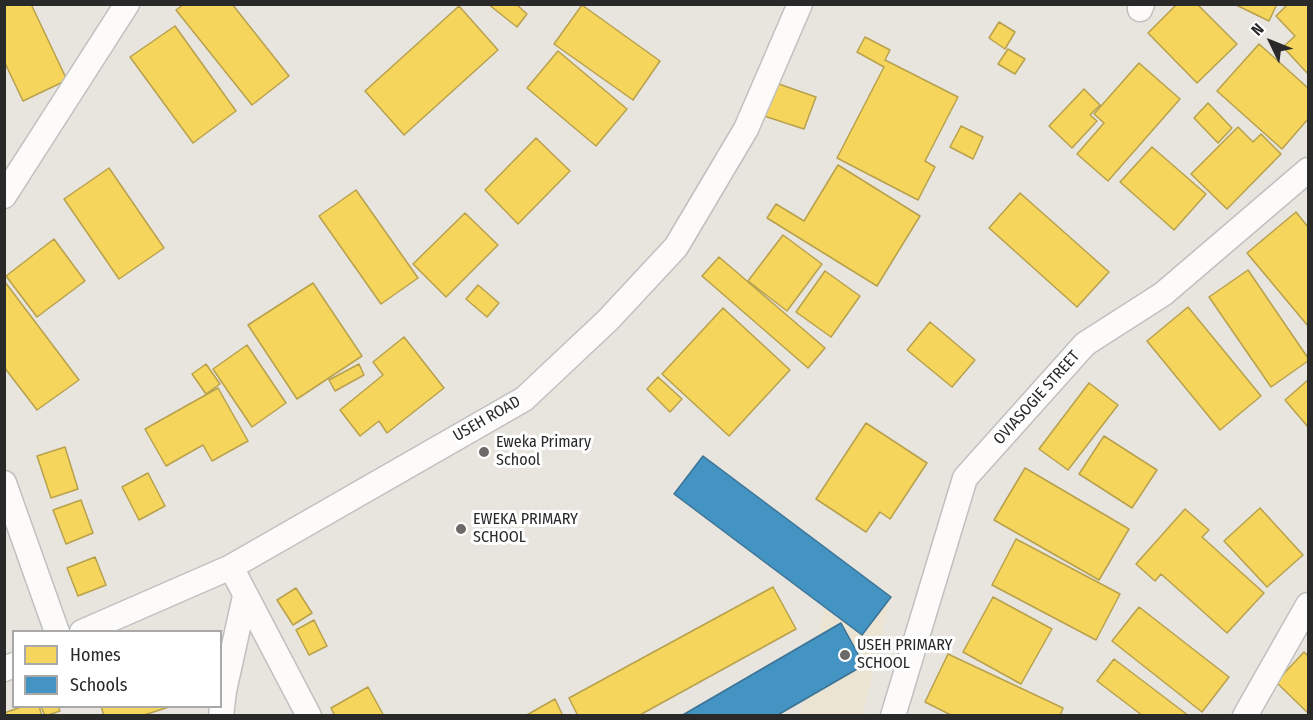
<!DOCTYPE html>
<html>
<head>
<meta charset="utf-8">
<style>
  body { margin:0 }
  #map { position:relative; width:1313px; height:720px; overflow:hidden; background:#e8e4de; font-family:"Fira Sans Condensed",sans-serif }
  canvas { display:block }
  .frame { position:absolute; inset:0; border:6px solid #292929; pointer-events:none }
  .legend { position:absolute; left:12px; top:630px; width:210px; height:78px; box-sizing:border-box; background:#fff; border:2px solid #a9a9a9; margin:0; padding:8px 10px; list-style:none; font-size:18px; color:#292929 }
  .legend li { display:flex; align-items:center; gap:12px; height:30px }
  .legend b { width:30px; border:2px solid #a9a9a9 }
  .north { position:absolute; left:1241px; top:12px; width:60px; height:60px; -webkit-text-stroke:4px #fff; paint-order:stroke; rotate:313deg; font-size:16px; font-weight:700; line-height:24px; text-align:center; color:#292929 }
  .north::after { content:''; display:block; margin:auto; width:21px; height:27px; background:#292929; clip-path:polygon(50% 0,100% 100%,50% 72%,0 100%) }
</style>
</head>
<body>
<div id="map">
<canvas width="1313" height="720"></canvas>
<div class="frame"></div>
<ul class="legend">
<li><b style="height:16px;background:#f6d55c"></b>Homes</li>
<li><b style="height:16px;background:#4393c3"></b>Schools</li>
</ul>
<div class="north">N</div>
</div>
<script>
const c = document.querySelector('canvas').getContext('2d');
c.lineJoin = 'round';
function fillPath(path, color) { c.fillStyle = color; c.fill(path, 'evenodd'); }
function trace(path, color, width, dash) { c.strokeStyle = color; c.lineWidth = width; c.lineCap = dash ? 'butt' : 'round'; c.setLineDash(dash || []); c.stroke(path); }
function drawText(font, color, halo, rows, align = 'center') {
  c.font = font + ' "Fira Sans Condensed",sans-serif'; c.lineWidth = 6; c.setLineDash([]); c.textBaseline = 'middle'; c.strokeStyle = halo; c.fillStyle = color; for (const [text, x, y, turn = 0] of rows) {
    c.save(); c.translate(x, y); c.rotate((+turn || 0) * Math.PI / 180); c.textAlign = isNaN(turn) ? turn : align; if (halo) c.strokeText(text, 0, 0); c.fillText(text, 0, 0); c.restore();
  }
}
const education = new Path2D(`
  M 828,593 L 888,607 L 863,715 L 800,716 Z`);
const homes = new Path2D(`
  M 4,4 L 31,4 L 67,80 L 23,101 L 4,61 Z
  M 184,4 L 232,4 L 289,76 L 252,105 L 176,10 Z
  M 488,4 L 516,4 L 527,14 L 517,27 Z
  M 1177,4 L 1197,4 L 1237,44 L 1197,83 L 1148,33 Z
  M 1234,4 L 1277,4 L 1269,21 Z
  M 1288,4 L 1308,4 L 1308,74 L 1283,47 L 1295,36 L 1276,16 Z
  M 582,5 L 660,61 L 633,100 L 554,44 Z
  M 459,6 L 498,50 L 404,135 L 365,91 Z
  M 999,22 L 1015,32 L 1005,49 L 989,38 Z
  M 175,26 L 236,111 L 193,143 L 130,57 Z
  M 865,37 L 890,50 L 885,60 L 958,97 L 925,161 L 935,167 L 918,200 L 837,158 L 884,67 L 857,52 Z
  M 1259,44 L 1308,88 L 1308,119 L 1282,149 L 1217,91 Z
  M 1008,49 L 1025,59 L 1015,74 L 998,64 Z
  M 558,51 L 627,109 L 596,146 L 527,88 Z
  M 1139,63 L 1180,99 L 1108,181 L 1077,154 L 1104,123 L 1094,114 Z
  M 776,83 L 816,97 L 804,129 L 764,116 Z
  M 1084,89 L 1100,105 L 1090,115 L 1097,121 L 1072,148 L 1049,126 Z
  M 1208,103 L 1232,128 L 1218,143 L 1194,118 Z
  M 961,126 L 983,137 L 973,159 L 950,147 Z
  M 1238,127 L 1253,142 L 1261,134 L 1281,154 L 1227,209 L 1191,174 Z
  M 536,138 L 570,171 L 518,224 L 485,190 Z
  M 1152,147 L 1206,194 L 1174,230 L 1120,182 Z
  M 838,165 L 920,216 L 877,286 L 767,218 L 776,204 L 804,221 Z
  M 109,168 L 164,248 L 119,279 L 64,199 Z
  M 356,190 L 418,278 L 381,304 L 319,216 Z
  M 1020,193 L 1109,272 L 1077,307 L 989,228 Z
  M 1296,212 L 1308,227 L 1308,326 L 1247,253 Z
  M 465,213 L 498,245 L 446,297 L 413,264 Z
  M 783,235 L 822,264 L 787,311 L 748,281 Z
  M 54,239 L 85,281 L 37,317 L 6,276 Z
  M 719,257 L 825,348 L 808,368 L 702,276 Z
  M 1248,270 L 1308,358 L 1308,361 L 1271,387 L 1209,297 Z
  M 825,271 L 860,296 L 831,337 L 796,312 Z
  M 5,282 L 79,380 L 37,410 L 4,367 Z
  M 313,283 L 362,356 L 297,399 L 248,325 Z
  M 478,285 L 499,303 L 487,317 L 466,299 Z
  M 1188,307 L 1261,396 L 1220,430 L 1147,341 Z
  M 723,308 L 790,370 L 729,436 L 662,374 Z
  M 930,322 L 975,360 L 952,387 L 907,350 Z
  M 404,337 L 444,388 L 387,433 L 379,421 L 360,436 L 340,410 L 383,375 L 373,362 Z
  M 247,345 L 286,403 L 252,427 L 213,369 Z
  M 206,364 L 220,384 L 206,394 L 192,374 Z
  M 359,364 L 364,375 L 335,391 L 329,380 Z
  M 658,377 L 682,399 L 670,412 L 647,389 Z
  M 1308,380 L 1308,427 L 1285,400 Z
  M 1089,383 L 1118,405 L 1068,470 L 1039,449 Z
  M 218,388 L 248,441 L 212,461 L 203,445 L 166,466 L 145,429 Z
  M 866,423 L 927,463 L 890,519 L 880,512 L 866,532 L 816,499 Z
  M 1104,436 L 1157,470 L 1132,508 L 1079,474 Z
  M 65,447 L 78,489 L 51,498 L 37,456 Z
  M 1025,468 L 1129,529 L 1099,580 L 994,520 Z
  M 148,473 L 165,506 L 139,520 L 122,487 Z
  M 81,500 L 93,533 L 66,544 L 53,510 Z
  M 1260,508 L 1303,555 L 1267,587 L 1224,541 Z
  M 1185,509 L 1209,530 L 1202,537 L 1264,593 L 1227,633 L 1161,574 L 1155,581 L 1136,564 Z
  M 1016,539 L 1120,594 L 1096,640 L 992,585 Z
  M 95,557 L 106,585 L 78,596 L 67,568 Z
  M 773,587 L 796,629 L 638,716 L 578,716 L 569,698 Z
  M 296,588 L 312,613 L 293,625 L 277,600 Z
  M 993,597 L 1052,629 L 1021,684 L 963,652 Z
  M 1139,607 L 1229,677 L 1202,712 L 1112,641 Z
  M 314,620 L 327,646 L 309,655 L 296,630 Z
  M 1304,652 L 1308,656 L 1308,713 L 1276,682 Z
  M 948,654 L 1063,708 L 1060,716 L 953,716 L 925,702 Z
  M 1114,659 L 1189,716 L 1143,716 L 1097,681 Z
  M 368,687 L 384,716 L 335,716 L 331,708 Z
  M 555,699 L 563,716 L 525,716 Z
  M 24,706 L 39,706 L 42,716 L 4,716 L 4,713 Z
  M 41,706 L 58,706 L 60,711 L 45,716 Z
  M 101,706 L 172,706 L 141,716 L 104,716 Z`);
const schools = new Path2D(`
  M 703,456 L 891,597 L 862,635 L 674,494 Z
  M 841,623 L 864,665 L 776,716 L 681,716 Z`);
const street = new Path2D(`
  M 1140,9 L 1142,4
  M 4,196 L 127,4
  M 4,483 L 57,632
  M 231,567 L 309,716
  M 82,632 L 231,567 L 524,399 L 608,320 L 676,247 L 746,129 L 800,4
  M 4,669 L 14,665
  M 221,716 L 224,691 L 245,596
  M 893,716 L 965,478 L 1085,344 L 1163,294 L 1308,170
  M 1245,716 L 1308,605`);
const markers = [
  [484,452,6,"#6c6a68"],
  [461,529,6,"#6c6a68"],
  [845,655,6,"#6c6a68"]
];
const streetNames = [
  ["OVIASOGIE STREET",1037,398,-48],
  ["USEH ROAD",487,419,-30]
];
const poiNames = [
  ["Eweka Primary",496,443],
  ["School",496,461],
  ["EWEKA PRIMARY",473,520],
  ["SCHOOL",473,538],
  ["USEH PRIMARY",857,646],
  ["SCHOOL",857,664]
];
fillPath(education, '#ece4d2');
fillPath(homes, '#f6d55c');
trace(homes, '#b8a14d', 1.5);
fillPath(schools, '#4393c3');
trace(schools, '#3b7395', 1.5);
trace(street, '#c1c0c0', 27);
trace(street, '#fcfbfa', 24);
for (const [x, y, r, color] of markers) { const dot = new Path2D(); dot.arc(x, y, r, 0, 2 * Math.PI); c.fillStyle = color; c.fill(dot); trace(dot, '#fff', 2); }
drawText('16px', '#292929', '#fff', streetNames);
drawText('16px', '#292929', '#fff', poiNames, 'left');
</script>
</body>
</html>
